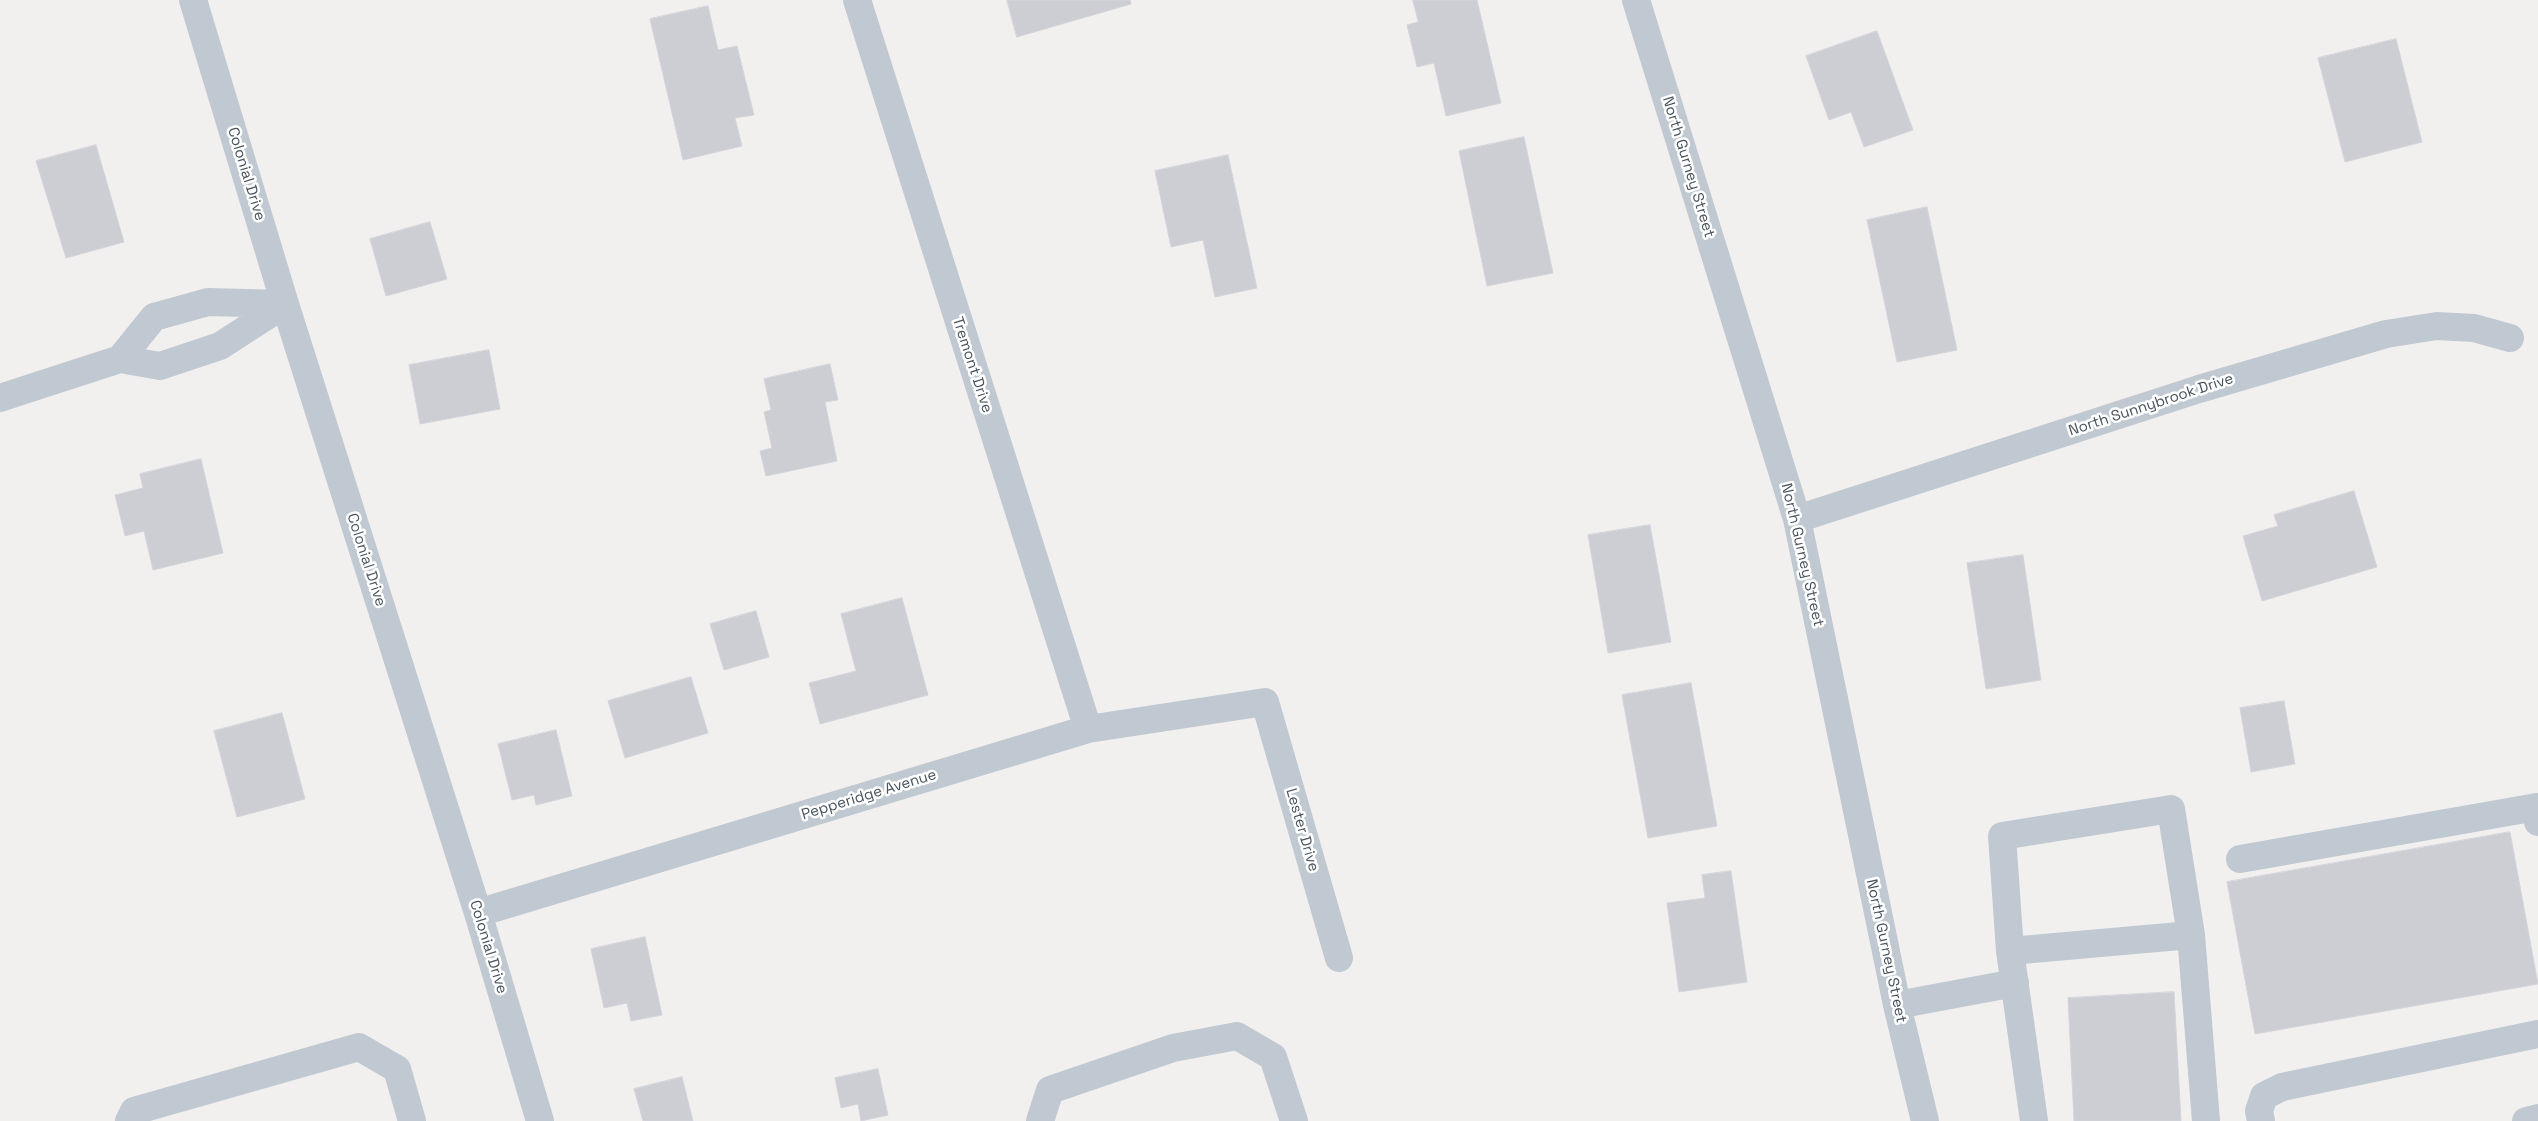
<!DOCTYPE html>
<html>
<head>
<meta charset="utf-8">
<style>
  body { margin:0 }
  canvas { display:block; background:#f2efef }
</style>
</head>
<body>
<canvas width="2538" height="1121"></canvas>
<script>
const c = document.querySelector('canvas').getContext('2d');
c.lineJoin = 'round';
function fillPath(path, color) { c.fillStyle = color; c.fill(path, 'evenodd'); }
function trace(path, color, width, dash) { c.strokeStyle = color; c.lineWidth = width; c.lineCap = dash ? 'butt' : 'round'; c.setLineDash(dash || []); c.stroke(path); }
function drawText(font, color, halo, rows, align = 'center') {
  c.font = font + ' "Space Grotesk",sans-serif'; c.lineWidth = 5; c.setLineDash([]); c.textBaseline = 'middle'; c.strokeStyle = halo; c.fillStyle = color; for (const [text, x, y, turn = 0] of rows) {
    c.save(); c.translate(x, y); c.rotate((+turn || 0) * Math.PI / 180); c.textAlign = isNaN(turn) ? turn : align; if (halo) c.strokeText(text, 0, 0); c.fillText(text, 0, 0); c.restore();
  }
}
const building = new Path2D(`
  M 1007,0 L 1130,0 L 1131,4 L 1017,37 Z
  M 1413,0 L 1477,0 L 1501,103 L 1446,116 L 1434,63 L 1417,67 L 1407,25 L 1418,22 Z
  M 708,6 L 718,50 L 737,46 L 754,115 L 735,118 L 742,146 L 683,160 L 650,19 Z
  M 1877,31 L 1913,130 L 1864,147 L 1851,112 L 1829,120 L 1806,56 Z
  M 2396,39 L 2422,142 L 2345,162 L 2318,58 Z
  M 1524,137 L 1553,273 L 1487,286 L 1459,151 Z
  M 96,145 L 124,242 L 66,258 L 36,161 Z
  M 1228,155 L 1257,288 L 1215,297 L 1203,240 L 1171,247 L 1155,171 Z
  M 1927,207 L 1957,350 L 1897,362 L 1867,220 Z
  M 430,222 L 447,279 L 386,296 L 370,239 Z
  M 489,350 L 500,409 L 420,424 L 409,365 Z
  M 830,364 L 838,400 L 825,402 L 837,461 L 766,476 L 760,451 L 772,448 L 764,412 L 771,410 L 764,379 Z
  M 201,459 L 223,553 L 153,570 L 144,531 L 125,536 L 115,495 L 143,488 L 140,474 Z
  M 2354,491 L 2377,567 L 2262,601 L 2243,536 L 2278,526 L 2274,515 Z
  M 1650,525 L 1671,642 L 1608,653 L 1588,535 Z
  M 2023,555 L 2041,680 L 1986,689 L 1967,563 Z
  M 902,598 L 928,695 L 820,724 L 809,683 L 856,671 L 841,614 Z
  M 756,611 L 769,657 L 724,670 L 710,624 Z
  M 691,677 L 708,733 L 625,758 L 608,701 Z
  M 1691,683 L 1717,826 L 1648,838 L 1622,695 Z
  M 2284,701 L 2295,764 L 2251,772 L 2240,708 Z
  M 282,713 L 305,799 L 237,817 L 214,731 Z
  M 556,730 L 572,796 L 536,805 L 534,795 L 512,800 L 498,744 Z
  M 2510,832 L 2538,984 L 2255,1034 L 2227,882 Z
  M 1731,871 L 1747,982 L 1679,992 L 1667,903 L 1705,898 L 1702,875 Z
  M 645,937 L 662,1015 L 631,1021 L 627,1003 L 604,1008 L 591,949 Z
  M 2174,992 L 2181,1121 L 2074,1121 L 2068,998 Z
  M 878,1069 L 888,1115 L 861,1121 L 858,1104 L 841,1108 L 835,1078 Z
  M 682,1077 L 693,1121 L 643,1121 L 634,1089 Z`);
const minor = new Path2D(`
  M 193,0 L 285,304 L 478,913 L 540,1121
  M 857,0 L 1088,729
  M 1636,0 L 1797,519 L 1897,1005 L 1925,1121
  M 120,359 L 154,317 L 208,302 L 285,304
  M 0,398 L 120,359 L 160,366 L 220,346 L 285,304
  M 1797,519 L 2199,389 L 2386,334 L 2437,326 L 2474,328 L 2510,338
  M 2240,859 L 2537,807 L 2538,822
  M 478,913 L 1088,729 L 1265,702 L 1339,958
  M 2010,951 L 2002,836 L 2171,809 L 2191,935
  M 1897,1005 L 2015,983
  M 129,1121 L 134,1111 L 359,1047 L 397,1069 L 412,1121
  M 1040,1121 L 1050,1090 L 1173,1048 L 1237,1036 L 1273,1057 L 1294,1121
  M 2034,1121 L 2010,951 L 2191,935 L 2206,1121
  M 2261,1121 L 2259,1111 L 2264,1096 L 2282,1087 L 2538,1034
  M 2526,1121 L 2538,1118`);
const streetNames = [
  ["North Gurney Street",1688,167,73],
  ["Colonial Drive",246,174,73],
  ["Tremont Drive",972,365,72],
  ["North Sunnybrook Drive",2151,405,-18],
  ["North Gurney Street",1802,555,77],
  ["Colonial Drive",366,560,72],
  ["Pepperidge Avenue",869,795,-17],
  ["Lester Drive",1302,830,74],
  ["Colonial Drive",488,947,73],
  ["North Gurney Street",1886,951,78]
];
fillPath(building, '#ccced4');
trace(building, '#d4d5db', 1);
trace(minor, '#c0c9d1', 28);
drawText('15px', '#48525c', '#fff', streetNames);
</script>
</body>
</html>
